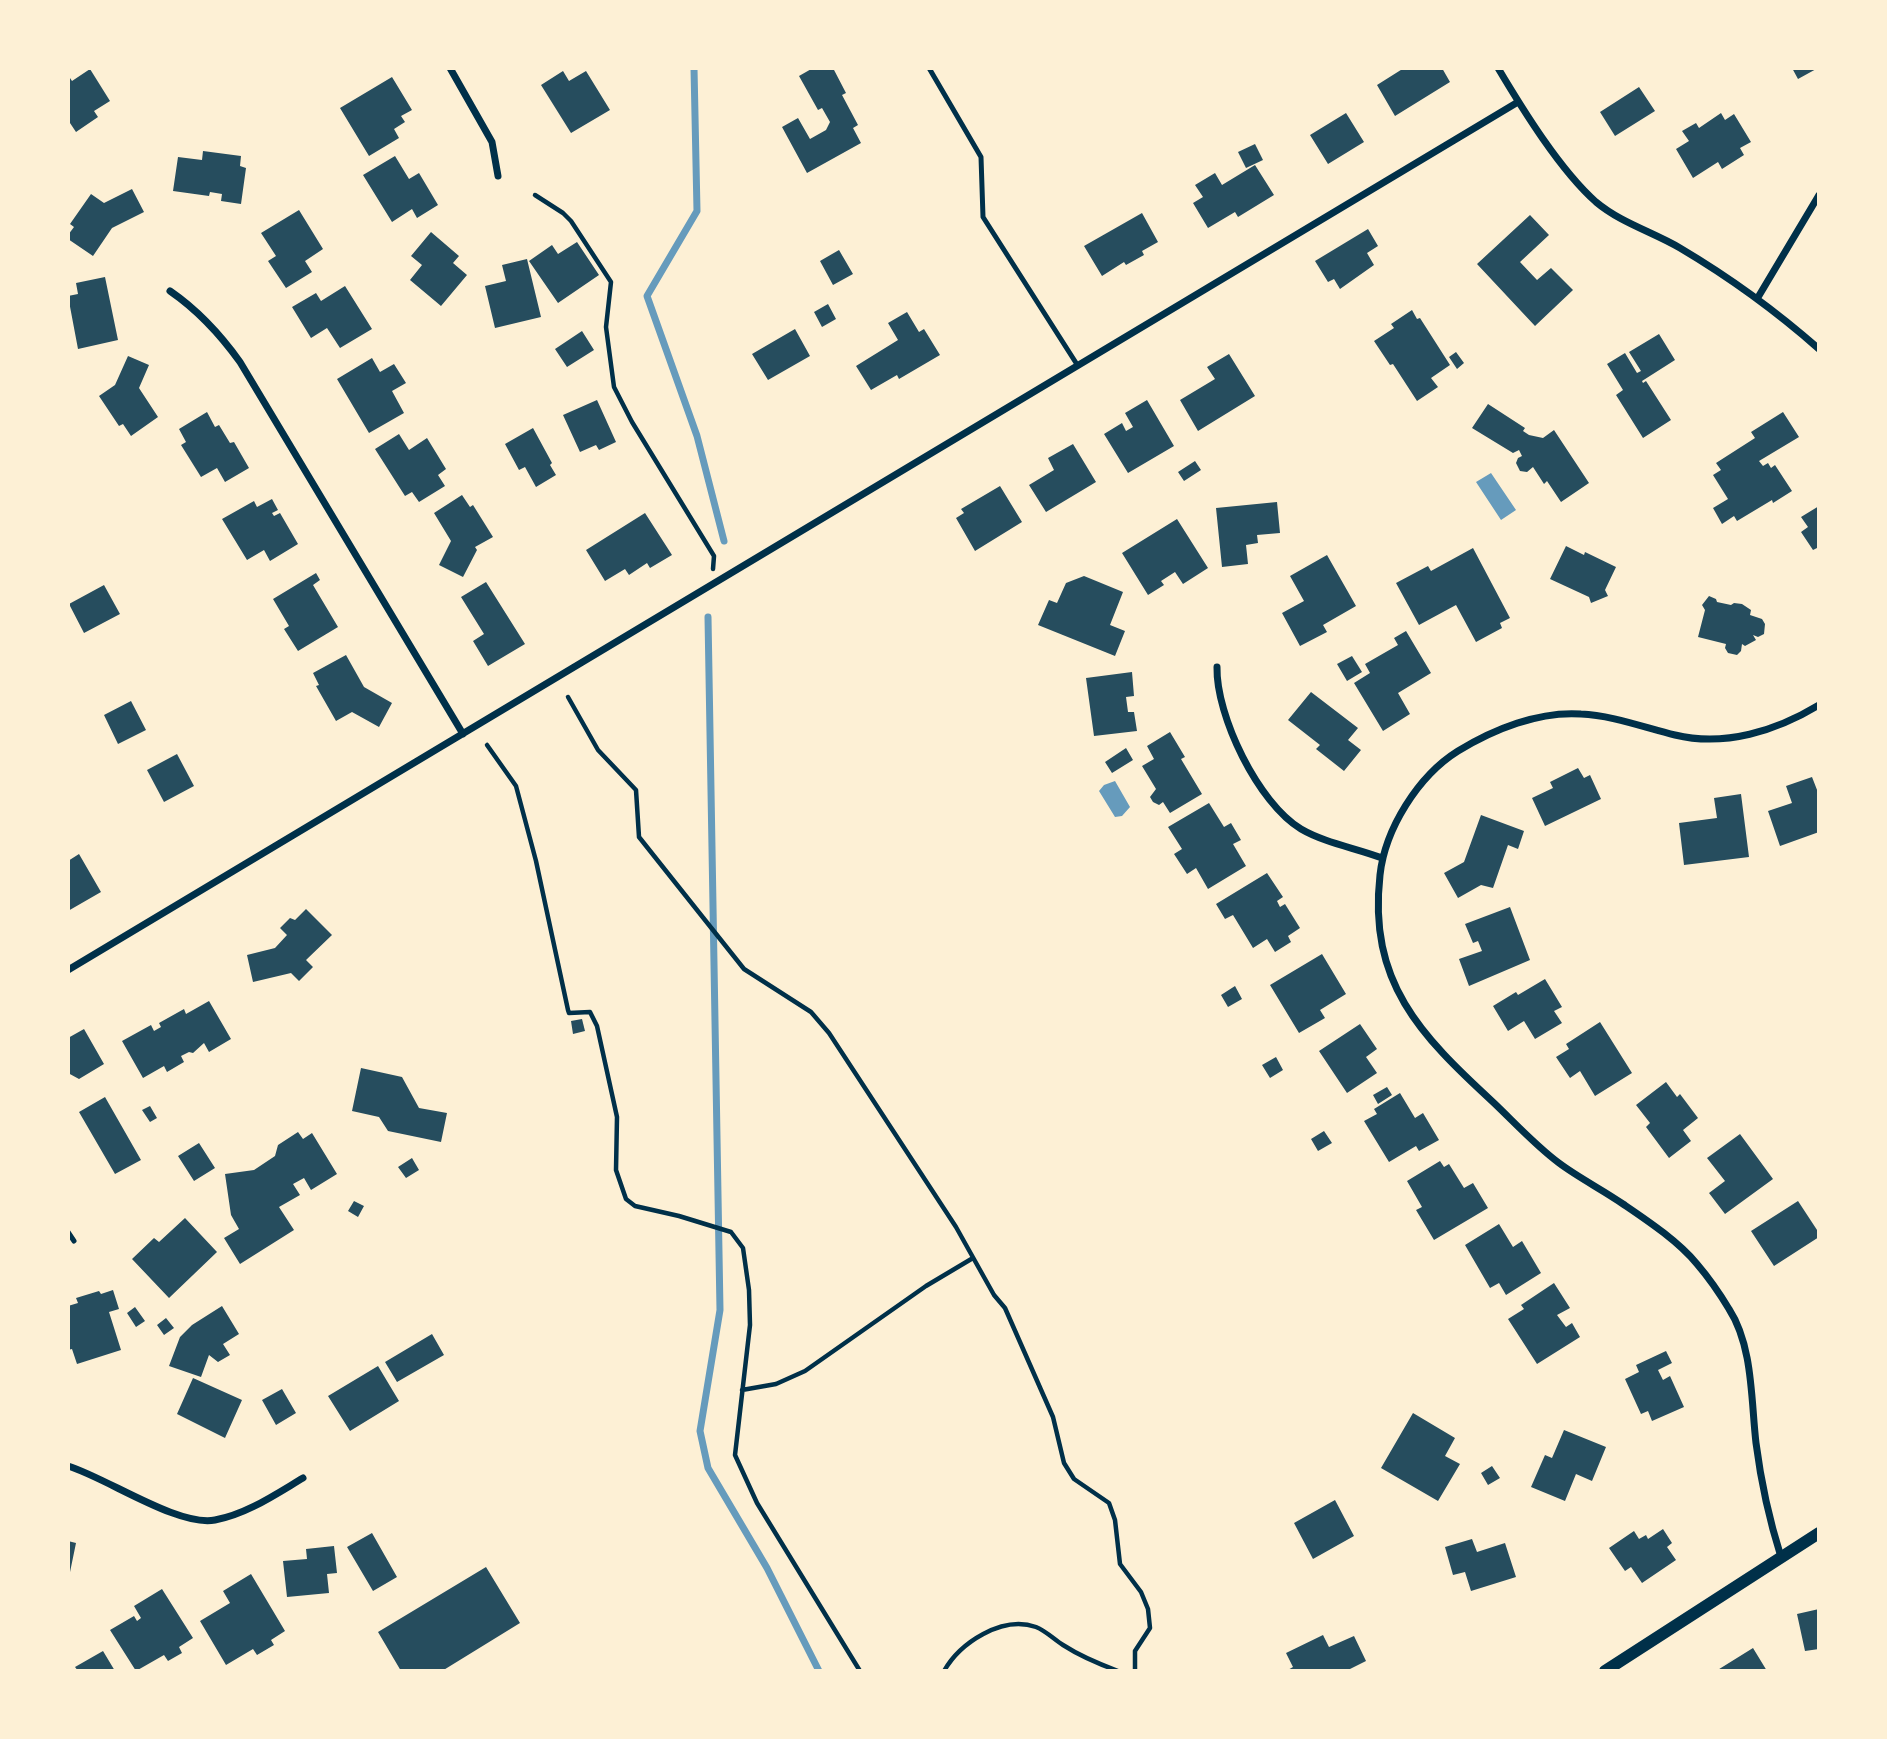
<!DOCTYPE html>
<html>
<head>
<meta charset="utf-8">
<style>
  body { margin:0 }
  #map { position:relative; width:1887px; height:1739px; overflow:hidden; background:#fdf0d5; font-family:"Work Sans",sans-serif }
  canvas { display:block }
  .frame { position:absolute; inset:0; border:70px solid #fdf0d5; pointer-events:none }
</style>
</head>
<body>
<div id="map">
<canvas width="1887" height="1739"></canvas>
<div class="frame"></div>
</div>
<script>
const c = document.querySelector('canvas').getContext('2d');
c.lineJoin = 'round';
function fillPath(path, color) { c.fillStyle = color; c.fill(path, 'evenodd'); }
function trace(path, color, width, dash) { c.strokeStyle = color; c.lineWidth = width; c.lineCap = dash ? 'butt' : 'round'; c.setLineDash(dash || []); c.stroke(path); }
const water = new Path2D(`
  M 1491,473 L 1516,510 L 1501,520 L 1476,482 Z
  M 1115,781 L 1130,807 L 1122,816 L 1115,817 L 1099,791 L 1104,785 Z`);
const stream = new Path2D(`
  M 694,68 L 697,211 L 647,296 L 697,436 L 724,541
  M 708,617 L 720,1310 L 700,1431 L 708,1468 L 767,1568 L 819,1671`);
const building = new Path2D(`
  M 813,68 L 833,68 L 846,93 L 842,95 L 858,125 L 853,128 L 861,143 L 807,173 L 782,127 L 798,118 L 810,139 L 826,130 L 830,122 L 822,108 L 818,110 L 799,76 Z
  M 1404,68 L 1442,68 L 1450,82 L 1395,116 L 1377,85 Z
  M 1792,68 L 1818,68 L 1798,79 Z
  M 90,69 L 110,101 L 94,111 L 98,117 L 76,132 L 68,120 L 68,75 L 72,81 Z
  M 563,71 L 569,81 L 586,71 L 610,110 L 571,133 L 541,85 Z
  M 392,77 L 412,110 L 401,116 L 405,122 L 394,129 L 399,138 L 369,156 L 340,108 Z
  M 1639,87 L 1655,111 L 1615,136 L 1600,112 Z
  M 1346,113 L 1364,142 L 1328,164 L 1310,135 Z
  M 1721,113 L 1725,120 L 1734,114 L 1751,142 L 1740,148 L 1744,155 L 1722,169 L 1718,162 L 1693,178 L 1676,149 L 1689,141 L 1682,131 L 1696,123 L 1699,128 Z
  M 1255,144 L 1263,160 L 1246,168 L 1238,152 Z
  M 203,151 L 241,156 L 240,166 L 246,168 L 241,204 L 221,201 L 222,194 L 210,192 L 209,196 L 173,191 L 178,157 L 202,160 Z
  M 395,156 L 409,179 L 419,173 L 438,205 L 417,218 L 412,209 L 392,222 L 363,175 Z
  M 1255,165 L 1274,195 L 1238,217 L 1235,212 L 1208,228 L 1193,203 L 1203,197 L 1195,185 L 1215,173 L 1222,185 Z
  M 132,189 L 144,212 L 112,228 L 93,256 L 68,239 L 68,235 L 74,227 L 70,224 L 91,194 L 104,203 Z
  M 299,210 L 323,249 L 305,261 L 312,272 L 286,288 L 268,261 L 276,256 L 261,233 Z
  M 1142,213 L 1158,242 L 1142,251 L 1144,255 L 1126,265 L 1124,262 L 1102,276 L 1084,246 Z
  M 1530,215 L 1549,235 L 1520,262 L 1537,280 L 1551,268 L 1573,290 L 1535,326 L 1477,264 Z
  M 1368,229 L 1378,246 L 1367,253 L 1374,265 L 1340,289 L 1334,279 L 1328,282 L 1315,261 Z
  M 431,232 L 459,256 L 453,263 L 467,275 L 441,306 L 410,280 L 422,265 L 411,256 Z
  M 577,242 L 599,275 L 558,303 L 529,261 L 552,245 L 558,254 Z
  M 839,250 L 853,274 L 833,285 L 820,261 Z
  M 527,259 L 541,317 L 495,328 L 485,286 L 506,281 L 502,265 Z
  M 105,277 L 118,340 L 78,349 L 68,296 L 78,294 L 76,283 Z
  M 345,286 L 372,329 L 340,348 L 327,328 L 311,338 L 292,307 L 316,293 L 321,301 Z
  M 828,304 L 836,319 L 822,327 L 814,312 Z
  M 1412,310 L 1417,319 L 1420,318 L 1450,365 L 1431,378 L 1438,387 L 1417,401 L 1393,364 L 1390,365 L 1374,341 L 1394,328 L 1391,324 Z
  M 907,312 L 919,332 L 924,329 L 940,355 L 899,379 L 897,375 L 871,390 L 856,366 L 898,340 L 888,323 Z
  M 795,329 L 810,356 L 768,380 L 752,354 Z
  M 582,331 L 594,350 L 567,367 L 555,349 Z
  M 1659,334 L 1675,360 L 1642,381 L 1643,383 L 1646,381 L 1671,420 L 1643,438 L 1616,395 L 1623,390 L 1607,364 L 1625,353 L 1637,373 L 1641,371 L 1629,352 Z
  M 1456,352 L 1464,363 L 1457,369 L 1449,357 Z
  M 1229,354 L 1255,396 L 1198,431 L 1180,400 L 1215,379 L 1207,367 Z
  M 128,356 L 149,365 L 139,388 L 158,417 L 131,436 L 123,424 L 119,426 L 99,396 L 115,385 Z
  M 372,358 L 380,372 L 394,364 L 406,383 L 392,391 L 404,413 L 369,433 L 337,379 Z
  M 597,400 L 616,442 L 599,450 L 596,445 L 580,452 L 563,415 Z
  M 1147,400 L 1174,446 L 1128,473 L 1104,434 L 1122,423 L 1126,431 L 1133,427 L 1125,413 Z
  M 1488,404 L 1525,428 L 1523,431 L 1529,435 L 1543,438 L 1554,430 L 1589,483 L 1561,502 L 1547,481 L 1544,484 L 1533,467 L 1527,472 L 1520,471 L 1516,463 L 1518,458 L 1522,456 L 1519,450 L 1513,453 L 1472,428 Z
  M 207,412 L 215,427 L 219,425 L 230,443 L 234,442 L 249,468 L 225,482 L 217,468 L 201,477 L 181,445 L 186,442 L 179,429 Z
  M 1783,412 L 1799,437 L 1759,461 L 1763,466 L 1768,463 L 1771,468 L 1775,465 L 1792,491 L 1773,503 L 1772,500 L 1737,521 L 1734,516 L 1722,524 L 1713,508 L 1728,499 L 1713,475 L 1721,470 L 1716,463 L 1755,438 L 1751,432 Z
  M 533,428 L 552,463 L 550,465 L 556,475 L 536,487 L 525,467 L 519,470 L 505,444 Z
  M 399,434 L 409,450 L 427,438 L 446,469 L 438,475 L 445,486 L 419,502 L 412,492 L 405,496 L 375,449 Z
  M 1073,444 L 1096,482 L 1046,512 L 1029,485 L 1054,470 L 1048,458 Z
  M 1195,461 L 1201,470 L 1184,481 L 1178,472 Z
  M 1000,486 L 1022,522 L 975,551 L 956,518 L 964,513 L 961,509 Z
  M 462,495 L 470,507 L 473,505 L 493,537 L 475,547 L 477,550 L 463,577 L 439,565 L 451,541 L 434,513 Z
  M 272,499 L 278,510 L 272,513 L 274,516 L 280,513 L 298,544 L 270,561 L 264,550 L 247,560 L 222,519 L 254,501 L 257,507 Z
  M 1277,502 L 1280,533 L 1257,535 L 1258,543 L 1246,545 L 1248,564 L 1222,567 L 1216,508 Z
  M 1819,506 L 1819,547 L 1813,550 L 1801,532 L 1808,527 L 1801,517 Z
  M 645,513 L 672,555 L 650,568 L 647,563 L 629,575 L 625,569 L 605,581 L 586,550 Z
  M 1177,519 L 1208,568 L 1183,584 L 1175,572 L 1161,581 L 1164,585 L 1148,595 L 1122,553 Z
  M 1566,546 L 1584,555 L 1585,552 L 1616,567 L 1605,590 L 1608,596 L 1591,603 L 1589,597 L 1550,579 Z
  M 1473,548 L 1510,618 L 1500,623 L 1502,628 L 1476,642 L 1456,605 L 1419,625 L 1396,583 L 1428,566 L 1431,571 Z
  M 1327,555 L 1356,606 L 1323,625 L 1327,632 L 1300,646 L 1282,613 L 1304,601 L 1290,576 Z
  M 316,573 L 320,580 L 313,585 L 338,627 L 298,651 L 284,629 L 289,626 L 273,599 Z
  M 1084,576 L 1123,592 L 1110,625 L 1125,631 L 1115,656 L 1038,625 L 1049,600 L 1057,603 L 1066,583 Z
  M 486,582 L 525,644 L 488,666 L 473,641 L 484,634 L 461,597 Z
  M 104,585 L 120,614 L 84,633 L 69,604 Z
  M 1709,596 L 1716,599 L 1717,602 L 1731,605 L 1734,603 L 1742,604 L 1751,610 L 1750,615 L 1762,619 L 1765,624 L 1764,634 L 1758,637 L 1753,635 L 1756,640 L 1745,646 L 1742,644 L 1741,651 L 1737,655 L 1728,653 L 1725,648 L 1726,644 L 1698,637 L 1705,610 L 1702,605 Z
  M 1406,631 L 1431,673 L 1398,693 L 1410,714 L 1383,731 L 1354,683 L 1370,673 L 1365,664 L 1398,645 L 1394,638 Z
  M 346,655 L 364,687 L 392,703 L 379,727 L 352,712 L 336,721 L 316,686 L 319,685 L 313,673 Z
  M 1352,656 L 1362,672 L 1347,681 L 1337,664 Z
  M 1132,672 L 1134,696 L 1126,697 L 1128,712 L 1134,712 L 1137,731 L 1094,736 L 1086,678 Z
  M 1311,692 L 1358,728 L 1348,740 L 1361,750 L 1344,771 L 1316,749 L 1320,745 L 1288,720 Z
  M 131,701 L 146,730 L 118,744 L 104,715 Z
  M 1170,732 L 1185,757 L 1181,759 L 1202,794 L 1170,813 L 1163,802 L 1159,805 L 1153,802 L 1150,797 L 1156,789 L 1142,766 L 1154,759 L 1147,746 Z
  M 1126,748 L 1133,760 L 1112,773 L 1105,762 Z
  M 177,754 L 194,786 L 164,802 L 147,770 Z
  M 1578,768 L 1584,778 L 1590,775 L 1601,799 L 1545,826 L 1532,798 L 1553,788 L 1550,782 Z
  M 1812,777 L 1819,795 L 1819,832 L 1780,846 L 1768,811 L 1792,803 L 1786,786 Z
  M 1741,794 L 1749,857 L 1684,865 L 1679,823 L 1717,818 L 1714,798 Z
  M 1209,803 L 1224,827 L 1231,823 L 1241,840 L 1233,844 L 1246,866 L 1208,889 L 1196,868 L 1187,874 L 1174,854 L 1182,849 L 1168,827 Z
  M 1481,815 L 1524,831 L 1518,849 L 1508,845 L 1493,888 L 1481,885 L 1458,898 L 1444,873 L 1464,862 Z
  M 79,854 L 101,892 L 68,911 L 68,861 Z
  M 1267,873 L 1283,897 L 1277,901 L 1280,907 L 1285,904 L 1300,928 L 1288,936 L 1291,942 L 1275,952 L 1267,939 L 1253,948 L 1233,915 L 1225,919 L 1216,904 Z
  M 1510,907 L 1530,960 L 1469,986 L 1459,959 L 1482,951 L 1478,941 L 1473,943 L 1465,924 Z
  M 306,909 L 332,935 L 306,960 L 313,967 L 299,981 L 291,973 L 253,982 L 247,955 L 275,948 L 287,935 L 280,928 L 290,918 L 295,920 Z
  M 1322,954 L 1346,994 L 1320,1010 L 1325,1018 L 1299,1033 L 1270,985 Z
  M 1545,979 L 1562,1007 L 1554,1011 L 1562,1023 L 1535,1039 L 1524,1021 L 1508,1031 L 1493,1006 L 1516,992 L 1518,995 Z
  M 1235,986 L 1242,999 L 1228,1007 L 1221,995 Z
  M 209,1001 L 231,1039 L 209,1052 L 204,1043 L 193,1053 L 189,1052 L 181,1056 L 184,1062 L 167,1072 L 164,1066 L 143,1078 L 122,1041 L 151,1025 L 154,1031 L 161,1027 L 159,1023 L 184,1009 L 186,1014 Z
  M 582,1019 L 585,1031 L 573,1034 L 571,1021 Z
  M 1600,1022 L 1632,1073 L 1595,1096 L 1580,1071 L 1570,1078 L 1556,1057 L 1569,1049 L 1566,1044 Z
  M 1360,1024 L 1377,1049 L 1366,1057 L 1377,1073 L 1347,1093 L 1319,1051 Z
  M 84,1029 L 104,1064 L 79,1079 L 68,1073 L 68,1038 Z
  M 1276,1057 L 1283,1070 L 1270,1078 L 1262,1065 Z
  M 361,1068 L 402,1077 L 419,1108 L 447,1113 L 441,1142 L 388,1131 L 379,1117 L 352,1111 Z
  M 1666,1082 L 1677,1097 L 1680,1094 L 1698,1118 L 1683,1130 L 1691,1141 L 1669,1158 L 1646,1127 L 1650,1123 L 1636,1105 Z
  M 1387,1087 L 1392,1095 L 1378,1104 L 1373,1095 Z
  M 1400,1093 L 1415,1118 L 1423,1113 L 1439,1140 L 1419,1151 L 1416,1146 L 1389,1162 L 1364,1121 L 1377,1114 L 1374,1109 Z
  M 105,1097 L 141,1160 L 115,1174 L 79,1112 Z
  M 150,1106 L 157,1118 L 150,1122 L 142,1110 Z
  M 1324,1131 L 1332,1143 L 1318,1151 L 1311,1139 Z
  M 298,1132 L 303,1139 L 312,1133 L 337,1174 L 311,1190 L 304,1178 L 293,1184 L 300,1195 L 279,1207 L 294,1230 L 240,1264 L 224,1238 L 239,1229 L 231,1215 L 225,1174 L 254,1170 L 275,1156 L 278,1145 Z
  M 1740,1134 L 1773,1179 L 1725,1214 L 1709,1193 L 1725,1181 L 1707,1158 Z
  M 199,1143 L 215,1168 L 194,1181 L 178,1156 Z
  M 412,1158 L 419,1170 L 406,1178 L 398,1167 Z
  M 1440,1161 L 1444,1167 L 1449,1164 L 1464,1188 L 1473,1183 L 1488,1208 L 1434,1240 L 1416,1210 L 1422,1207 L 1407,1181 Z
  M 354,1201 L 364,1206 L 358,1217 L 348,1211 Z
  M 1798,1201 L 1819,1233 L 1819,1237 L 1774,1266 L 1751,1231 Z
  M 185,1218 L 217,1252 L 169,1298 L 132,1259 L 154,1238 L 159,1242 Z
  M 1499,1224 L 1513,1247 L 1522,1241 L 1541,1273 L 1506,1295 L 1499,1283 L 1490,1288 L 1465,1245 Z
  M 1554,1283 L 1570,1308 L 1557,1315 L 1566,1327 L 1572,1323 L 1580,1337 L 1537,1364 L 1508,1319 L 1524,1309 L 1521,1305 Z
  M 113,1290 L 119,1309 L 109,1312 L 121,1350 L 77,1364 L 72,1349 L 68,1350 L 68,1306 L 78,1303 L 76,1298 L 99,1291 L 101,1294 Z
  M 222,1306 L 239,1334 L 223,1344 L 230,1355 L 218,1362 L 209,1355 L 201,1377 L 169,1366 L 180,1337 L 192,1325 Z
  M 135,1307 L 145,1321 L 136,1327 L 127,1313 Z
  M 166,1318 L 174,1328 L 164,1335 L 157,1325 Z
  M 432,1334 L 444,1355 L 397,1382 L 385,1362 Z
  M 1666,1351 L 1672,1363 L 1658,1370 L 1663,1380 L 1670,1376 L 1684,1407 L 1652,1421 L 1648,1411 L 1641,1414 L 1625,1379 L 1639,1372 L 1636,1365 Z
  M 378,1366 L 399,1401 L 350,1431 L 328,1396 Z
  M 193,1378 L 242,1400 L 225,1438 L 177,1414 Z
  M 282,1389 L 296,1413 L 276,1425 L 262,1400 Z
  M 1413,1413 L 1455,1438 L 1445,1456 L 1460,1464 L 1438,1501 L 1381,1468 Z
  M 1564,1430 L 1606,1447 L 1592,1481 L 1576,1474 L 1565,1501 L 1531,1487 L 1545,1455 L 1552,1458 Z
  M 1492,1466 L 1500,1478 L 1488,1485 L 1481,1473 Z
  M 1335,1500 L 1354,1536 L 1313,1559 L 1294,1523 Z
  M 1663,1529 L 1672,1543 L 1667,1547 L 1676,1560 L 1642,1583 L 1631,1567 L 1625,1571 L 1609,1548 L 1634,1531 L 1639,1539 L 1646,1535 L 1648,1539 Z
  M 372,1533 L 397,1577 L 373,1591 L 347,1547 Z
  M 1472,1539 L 1477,1552 L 1505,1543 L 1516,1577 L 1471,1591 L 1465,1572 L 1453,1575 L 1445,1547 Z
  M 68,1541 L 76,1543 L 69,1577 L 68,1577 Z
  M 334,1546 L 337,1573 L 327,1574 L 329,1593 L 287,1597 L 283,1561 L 307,1559 L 306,1549 Z
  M 486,1567 L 520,1623 L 442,1671 L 401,1671 L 378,1632 Z
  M 251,1574 L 285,1631 L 271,1640 L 274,1645 L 257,1655 L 253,1649 L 226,1665 L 200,1621 L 230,1603 L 223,1591 Z
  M 162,1589 L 193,1638 L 179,1647 L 182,1653 L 168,1661 L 164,1655 L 136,1671 L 110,1630 L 134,1616 L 137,1621 L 141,1618 L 134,1606 Z
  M 1819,1609 L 1819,1649 L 1805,1651 L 1797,1614 Z
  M 1323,1635 L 1329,1647 L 1354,1636 L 1366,1661 L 1346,1671 L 1286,1671 L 1293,1667 L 1286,1653 Z
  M 1753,1648 L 1767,1671 L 1716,1671 Z
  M 103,1651 L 115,1671 L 78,1671 L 75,1667 Z`);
const path = new Path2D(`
  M 535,195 L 563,213 L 571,221 L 611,282 L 606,327 L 614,387 L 632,422 L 714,556 L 713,569
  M 568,697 L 598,750 L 636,790 L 639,837 L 701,915 L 744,969 L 811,1012 L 829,1033 L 956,1227 L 994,1295 L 1005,1308 L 1053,1417 L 1064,1463 L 1074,1479 L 1109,1503 L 1115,1520 L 1120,1564 L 1141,1592 L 1148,1609 L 1150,1628 L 1135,1651 L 1135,1671
  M 487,745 L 516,786 L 536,861 L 568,1010 L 569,1013 L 590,1012 L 597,1026 L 617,1117 L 616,1170 L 626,1199 L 635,1206 L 679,1216 L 731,1232 L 743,1248 L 749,1290 L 750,1325 L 735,1455 L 757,1503 L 860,1671
  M 742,1390 L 776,1384 L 805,1371 L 926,1286 L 973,1258
  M 944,1671 C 960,1643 1002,1615 1036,1627 C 1046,1631 1055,1640 1063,1645 C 1080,1656 1099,1664 1118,1671`);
const service = new Path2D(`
  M 929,68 L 981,157 L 983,217 L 1078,366
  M 68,1232 L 74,1241`);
const minor = new Path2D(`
  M 450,68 L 492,142 L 498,176
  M 1498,68 C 1523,110 1560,170 1596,202 C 1621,223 1653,232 1680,248 C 1729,277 1777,312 1819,349
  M 170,291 C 199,311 220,334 240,362 L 463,734
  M 1757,299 L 1819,195
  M 1217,667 C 1216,716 1258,803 1301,829 C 1325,843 1356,848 1382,858
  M 68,970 L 1518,102
  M 68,1466 C 107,1478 178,1527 215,1520 C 247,1514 276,1494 303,1478
  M 1781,1557 C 1769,1519 1761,1482 1756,1443 C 1751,1400 1753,1346 1729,1309 C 1720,1294 1709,1278 1697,1264 C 1678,1241 1648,1221 1623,1204 C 1603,1190 1579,1178 1559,1163 C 1536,1146 1515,1123 1494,1103 C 1420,1035 1368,982 1380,875 C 1385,829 1418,776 1458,751 C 1494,729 1539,711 1581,714 C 1611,715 1646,728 1675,735 C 1725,747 1776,731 1819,705`);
const tertiary = new Path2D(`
  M 1605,1671 L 1819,1533`);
fillPath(water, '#669bbc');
trace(stream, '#669bbc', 7);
fillPath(building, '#264d5e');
trace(path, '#003049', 4.5);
trace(service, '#003049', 5);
trace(minor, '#003049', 7);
trace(tertiary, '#003049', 12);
</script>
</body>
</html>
